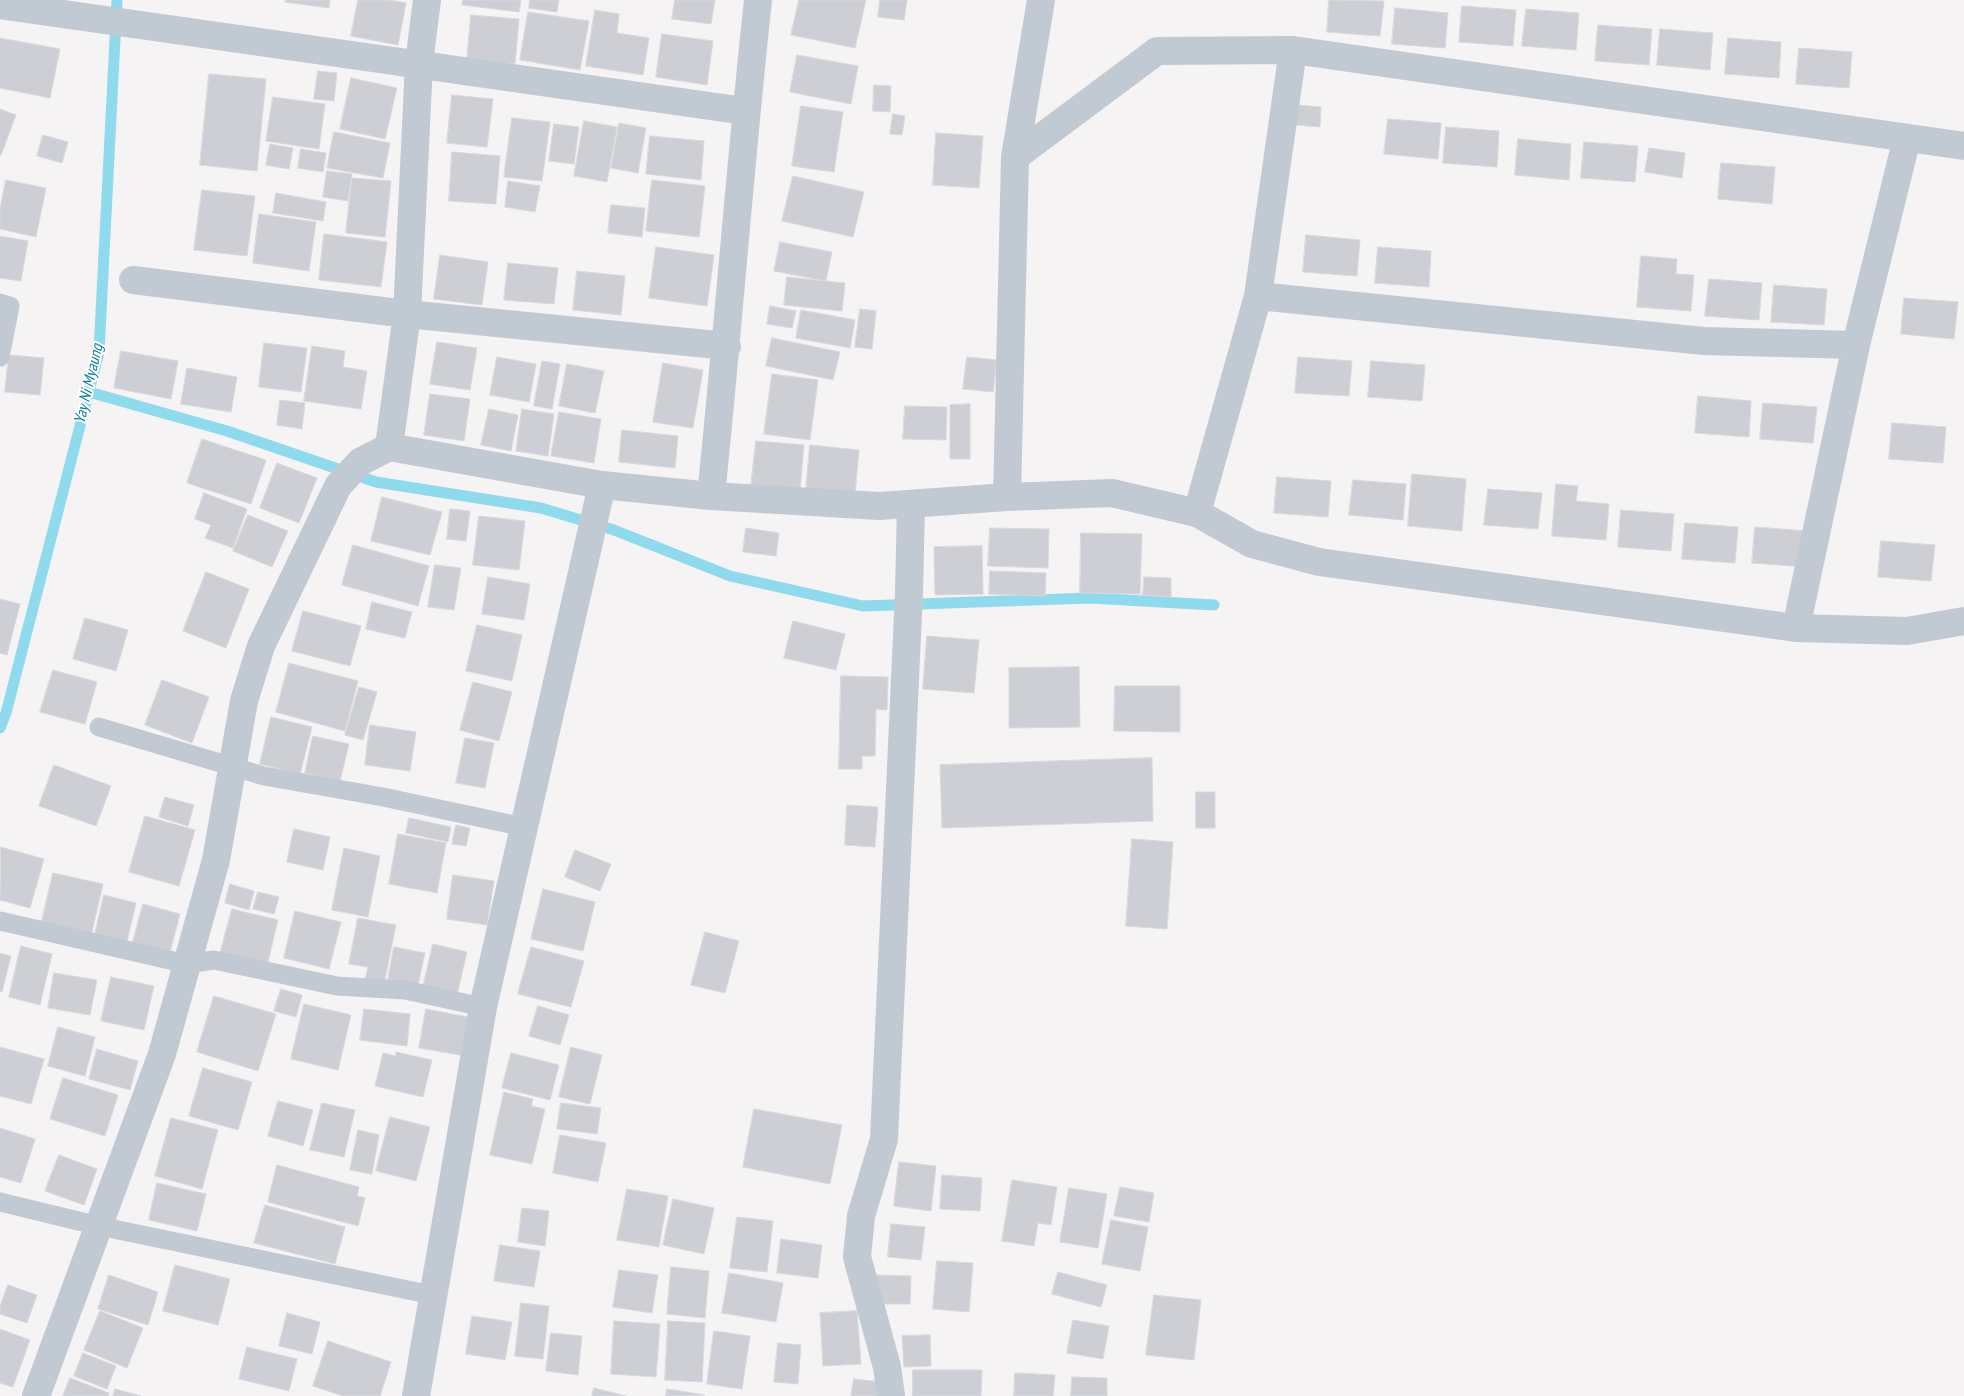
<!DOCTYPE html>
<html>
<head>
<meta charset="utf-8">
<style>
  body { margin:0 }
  canvas { display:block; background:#f5f3f3 }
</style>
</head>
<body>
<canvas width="1964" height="1396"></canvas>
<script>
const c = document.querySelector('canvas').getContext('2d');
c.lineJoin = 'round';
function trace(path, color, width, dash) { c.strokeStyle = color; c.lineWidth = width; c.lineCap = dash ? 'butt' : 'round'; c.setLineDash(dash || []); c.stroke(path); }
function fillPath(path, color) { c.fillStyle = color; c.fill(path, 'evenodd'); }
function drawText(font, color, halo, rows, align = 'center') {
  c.font = font + ' "PT Sans Narrow",sans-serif'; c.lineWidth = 4; c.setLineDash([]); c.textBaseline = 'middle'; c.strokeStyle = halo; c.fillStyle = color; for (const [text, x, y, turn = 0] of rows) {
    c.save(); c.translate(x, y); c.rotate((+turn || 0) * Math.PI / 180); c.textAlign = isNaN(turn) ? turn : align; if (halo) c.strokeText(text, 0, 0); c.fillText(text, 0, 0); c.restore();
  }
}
const stream = new Path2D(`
  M 89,392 L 227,431 L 376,482 L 541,508 L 614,530 L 730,576 L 863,606 L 1090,598 L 1214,605
  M 0,728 L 6,713 L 99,352 L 117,0`);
const building = new Path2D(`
  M 286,0 L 330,0 L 329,8 L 285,2 Z
  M 358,0 L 389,0 L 406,3 L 398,45 L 351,36 Z
  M 463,0 L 521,0 L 519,12 L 462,5 Z
  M 530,0 L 559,0 L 557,12 L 529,8 Z
  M 675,0 L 715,0 L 711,24 L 672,19 Z
  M 799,0 L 866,0 L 855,48 L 791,35 Z
  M 880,0 L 907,0 L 904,20 L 878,17 Z
  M 1329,0 L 1384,1 L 1380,36 L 1327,32 Z
  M 1462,6 L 1516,10 L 1513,46 L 1459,42 Z
  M 1395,8 L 1448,13 L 1445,48 L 1392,44 Z
  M 1526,9 L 1579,13 L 1576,50 L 1522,46 Z
  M 595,10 L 619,14 L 617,33 L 649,38 L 643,75 L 586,66 Z
  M 528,12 L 589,21 L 580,70 L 520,60 Z
  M 471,15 L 519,19 L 515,64 L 467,60 Z
  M 1598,25 L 1652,29 L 1649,65 L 1595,61 Z
  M 1660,29 L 1713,33 L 1710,70 L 1657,65 Z
  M 662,34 L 713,41 L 707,85 L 656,77 Z
  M 0,38 L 60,49 L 50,98 L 0,88 Z
  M 1728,38 L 1781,42 L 1779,78 L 1725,74 Z
  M 1799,48 L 1852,52 L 1849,88 L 1796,84 Z
  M 797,55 L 858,66 L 851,104 L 790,92 Z
  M 318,71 L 337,73 L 334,101 L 314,99 Z
  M 209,74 L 266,79 L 257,171 L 200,165 Z
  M 351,78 L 397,88 L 385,139 L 340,129 Z
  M 874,85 L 891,86 L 890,112 L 873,111 Z
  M 452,95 L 493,99 L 487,147 L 447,143 Z
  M 273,97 L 325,104 L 319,149 L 266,141 Z
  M 1274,103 L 1321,107 L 1320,127 L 1272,123 Z
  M 801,106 L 843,112 L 834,172 L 792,166 Z
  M 0,109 L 16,115 L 1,155 L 0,155 Z
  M 893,114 L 905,116 L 902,135 L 890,134 Z
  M 512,118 L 550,122 L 542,181 L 504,177 Z
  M 1388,119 L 1441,123 L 1438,159 L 1384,154 Z
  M 584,121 L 617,127 L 607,182 L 574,176 Z
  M 619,123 L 646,128 L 638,173 L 611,168 Z
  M 554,124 L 579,127 L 574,164 L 549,161 Z
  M 1446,127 L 1499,131 L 1497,167 L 1443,163 Z
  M 334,132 L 390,143 L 383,178 L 327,168 Z
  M 936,133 L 983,136 L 979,188 L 933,185 Z
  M 43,135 L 68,142 L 62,163 L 37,156 Z
  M 650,136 L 704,141 L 701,180 L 646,174 Z
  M 1518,139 L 1571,144 L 1569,180 L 1515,175 Z
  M 1584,142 L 1638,146 L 1635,182 L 1581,178 Z
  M 270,144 L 293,148 L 289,169 L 266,165 Z
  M 1649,148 L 1685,153 L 1682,178 L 1645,172 Z
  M 301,149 L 326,153 L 323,172 L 298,168 Z
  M 452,152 L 500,156 L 496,204 L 449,201 Z
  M 1721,163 L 1775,167 L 1772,204 L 1718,199 Z
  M 327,171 L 352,174 L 348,201 L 323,197 Z
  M 793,176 L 864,192 L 853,237 L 782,221 Z
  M 352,178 L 391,181 L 385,237 L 346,233 Z
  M 6,180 L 46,188 L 36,237 L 0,229 L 0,209 Z
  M 652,180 L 705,186 L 699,237 L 646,231 Z
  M 508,181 L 540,186 L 535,212 L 505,207 Z
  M 202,190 L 255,196 L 247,256 L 194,250 Z
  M 276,193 L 326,202 L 323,221 L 273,213 Z
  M 611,205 L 645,208 L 642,237 L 608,233 Z
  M 259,214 L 316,222 L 309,271 L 253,263 Z
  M 324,234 L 387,242 L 381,287 L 319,280 Z
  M 1306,235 L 1360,240 L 1357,276 L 1303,272 Z
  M 0,236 L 28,241 L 21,281 L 0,278 Z
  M 780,242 L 832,252 L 826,281 L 774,271 Z
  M 656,247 L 714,255 L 707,306 L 649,298 Z
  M 1378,247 L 1431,251 L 1429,287 L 1375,283 Z
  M 440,255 L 488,262 L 482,305 L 434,299 Z
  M 1641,256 L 1677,259 L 1676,274 L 1694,275 L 1691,311 L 1637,307 Z
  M 508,263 L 558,268 L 554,304 L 504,300 Z
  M 577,271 L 625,276 L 621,315 L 573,310 Z
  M 787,277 L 845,283 L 842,311 L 784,305 Z
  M 1709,279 L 1762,283 L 1759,320 L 1705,316 Z
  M 1774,285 L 1827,289 L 1824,325 L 1771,322 Z
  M 1904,298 L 1958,302 L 1954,339 L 1901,334 Z
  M 770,306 L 796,311 L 792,328 L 767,324 Z
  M 860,309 L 876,311 L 872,349 L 855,347 Z
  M 801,310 L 855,320 L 850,348 L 796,338 Z
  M 772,338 L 840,352 L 833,380 L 766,366 Z
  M 437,342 L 477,348 L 470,390 L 430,384 Z
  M 264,343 L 307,348 L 301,392 L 259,387 Z
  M 312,346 L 345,351 L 343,367 L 367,371 L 361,409 L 304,401 Z
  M 121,351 L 178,361 L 171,399 L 114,388 Z
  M 9,355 L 44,358 L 40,395 L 5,392 Z
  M 497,357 L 536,364 L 529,402 L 490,395 Z
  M 967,357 L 997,360 L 993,392 L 963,389 Z
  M 1298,357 L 1352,361 L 1349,396 L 1295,393 Z
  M 542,361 L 560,364 L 552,409 L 534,406 Z
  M 1371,361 L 1425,365 L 1422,401 L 1368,397 Z
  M 663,363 L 703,370 L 693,428 L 653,422 Z
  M 567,364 L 604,371 L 595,413 L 559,406 Z
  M 187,368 L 237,377 L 231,412 L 181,404 Z
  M 772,374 L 818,380 L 810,440 L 764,434 Z
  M 430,394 L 470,399 L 464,441 L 424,435 Z
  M 1698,396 L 1751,401 L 1749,437 L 1695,433 Z
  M 280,400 L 305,403 L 302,429 L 277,425 Z
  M 1763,403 L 1817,407 L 1813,443 L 1760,439 Z
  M 970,404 L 970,459 L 950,459 L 950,405 Z
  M 905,406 L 947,407 L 946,440 L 903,439 Z
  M 489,409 L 518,415 L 511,451 L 481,445 Z
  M 522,409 L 554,414 L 548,456 L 516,451 Z
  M 559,412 L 601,419 L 594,463 L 551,456 Z
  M 1892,423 L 1946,427 L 1943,463 L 1889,459 Z
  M 622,430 L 678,436 L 675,468 L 619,462 Z
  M 202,439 L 266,460 L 251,504 L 187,483 Z
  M 756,441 L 804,445 L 800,491 L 751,486 Z
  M 810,445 L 859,450 L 855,494 L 806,489 Z
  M 277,463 L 317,478 L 299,523 L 260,508 Z
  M 1412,474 L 1466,479 L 1462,531 L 1408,526 Z
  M 1277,477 L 1331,481 L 1328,517 L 1274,513 Z
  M 1353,480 L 1406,484 L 1403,520 L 1349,515 Z
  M 1556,484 L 1578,486 L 1576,501 L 1609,504 L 1606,540 L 1552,536 Z
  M 1488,489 L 1542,493 L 1538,529 L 1484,525 Z
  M 204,493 L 247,509 L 233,548 L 205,538 L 211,525 L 195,519 Z
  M 382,497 L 442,512 L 430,555 L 371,541 Z
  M 450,509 L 470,511 L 466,541 L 447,539 Z
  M 1621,510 L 1674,514 L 1671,551 L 1618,547 Z
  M 248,515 L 288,531 L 272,567 L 233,551 Z
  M 479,516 L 525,521 L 519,570 L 473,565 Z
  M 1685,523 L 1738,527 L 1735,563 L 1682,559 Z
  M 1755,527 L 1809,531 L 1806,567 L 1752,563 Z
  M 746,528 L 779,533 L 776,556 L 743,552 Z
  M 990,528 L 1049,529 L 1048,568 L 988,566 Z
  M 1081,533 L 1142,534 L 1140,594 L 1080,593 Z
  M 1881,541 L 1935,545 L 1931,581 L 1878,577 Z
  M 353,545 L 429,566 L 418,606 L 342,585 Z
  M 982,546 L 983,594 L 935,595 L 934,547 Z
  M 435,565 L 461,568 L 454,610 L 428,607 Z
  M 990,571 L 1046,573 L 1045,596 L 989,594 Z
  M 206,572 L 249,589 L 226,648 L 183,631 Z
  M 488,577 L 530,584 L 524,620 L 482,614 Z
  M 1144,577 L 1171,578 L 1171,597 L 1143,595 Z
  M 0,599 L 20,604 L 7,655 L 0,653 Z
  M 372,602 L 412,612 L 405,638 L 366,629 Z
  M 303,611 L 361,626 L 350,666 L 292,651 Z
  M 85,618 L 128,630 L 116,671 L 73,659 Z
  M 793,621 L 845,634 L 836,670 L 784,658 Z
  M 477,625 L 522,635 L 512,681 L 466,671 Z
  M 927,636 L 979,640 L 974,693 L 923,689 Z
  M 289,663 L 358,681 L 345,731 L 276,712 Z
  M 1079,667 L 1080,727 L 1009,728 L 1009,668 Z
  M 53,670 L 97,682 L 85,724 L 40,712 Z
  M 841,676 L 888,677 L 887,710 L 876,709 L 875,756 L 862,756 L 862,769 L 839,769 Z
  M 162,680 L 209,697 L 192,743 L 145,725 Z
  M 473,682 L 512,692 L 499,741 L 460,730 Z
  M 1115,686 L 1180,686 L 1180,732 L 1114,731 Z
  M 359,687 L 377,692 L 363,740 L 345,735 Z
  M 271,717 L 312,727 L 300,774 L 260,764 Z
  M 370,725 L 416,732 L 410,771 L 365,765 Z
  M 313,736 L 349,744 L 340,781 L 305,773 Z
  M 465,738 L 494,743 L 485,788 L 456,783 Z
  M 1152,758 L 1153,821 L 942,828 L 940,765 Z
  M 54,765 L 111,786 L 96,826 L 39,806 Z
  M 1196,792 L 1215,792 L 1215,828 L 1196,828 Z
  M 165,797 L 194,805 L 188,826 L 159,817 Z
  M 847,805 L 878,807 L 875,847 L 845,845 Z
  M 145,816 L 195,830 L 179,886 L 129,872 Z
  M 409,818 L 451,827 L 448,842 L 406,833 Z
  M 456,825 L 470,828 L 466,846 L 452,844 Z
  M 294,829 L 330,837 L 323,870 L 287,862 Z
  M 398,834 L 446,843 L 437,893 L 389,884 Z
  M 1132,839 L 1173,842 L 1167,929 L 1126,926 Z
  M 1,847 L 44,859 L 30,908 L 0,900 Z
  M 344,848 L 380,856 L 368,917 L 332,910 Z
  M 575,850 L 611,864 L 600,891 L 565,877 Z
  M 53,873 L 103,884 L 91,936 L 41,925 Z
  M 453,875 L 494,881 L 487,925 L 447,919 Z
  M 230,884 L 254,891 L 249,910 L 225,903 Z
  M 543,889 L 595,902 L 583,951 L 531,939 Z
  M 258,892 L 279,897 L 274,914 L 253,909 Z
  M 104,895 L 136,903 L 126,946 L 94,938 Z
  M 143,904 L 180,914 L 169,956 L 132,946 Z
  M 232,909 L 278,920 L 267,966 L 220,954 Z
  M 295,911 L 341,922 L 329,969 L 284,958 Z
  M 358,918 L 396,925 L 384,984 L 365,980 L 368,967 L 349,964 Z
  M 705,932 L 739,941 L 725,993 L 691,985 Z
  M 433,944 L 467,952 L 457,995 L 423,987 Z
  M 21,946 L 52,954 L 40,1005 L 9,997 Z
  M 394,947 L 425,953 L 418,985 L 388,979 Z
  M 531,947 L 584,961 L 571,1007 L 518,994 Z
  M 0,953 L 11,956 L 2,992 L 0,991 Z
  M 54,973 L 97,980 L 90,1015 L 48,1008 Z
  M 111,977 L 154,986 L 144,1030 L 101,1021 Z
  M 281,989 L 302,995 L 296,1017 L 274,1011 Z
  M 214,996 L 276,1014 L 258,1071 L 197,1052 Z
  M 304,1004 L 351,1015 L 338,1070 L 291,1059 Z
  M 538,1006 L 569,1015 L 560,1045 L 529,1036 Z
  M 364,1009 L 410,1014 L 407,1046 L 360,1040 Z
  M 426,1009 L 473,1018 L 466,1056 L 419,1048 Z
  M 58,1027 L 95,1037 L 85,1076 L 48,1066 Z
  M 0,1047 L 44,1059 L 31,1104 L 0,1096 Z
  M 571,1047 L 602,1055 L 590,1104 L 559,1097 Z
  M 97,1049 L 138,1061 L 130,1090 L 89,1079 Z
  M 396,1052 L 432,1060 L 423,1097 L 375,1086 L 383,1053 L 396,1056 Z
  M 511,1053 L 559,1065 L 550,1100 L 502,1088 Z
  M 203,1068 L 252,1082 L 238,1130 L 189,1116 Z
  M 63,1078 L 118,1095 L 105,1136 L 50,1119 Z
  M 504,1092 L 533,1099 L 531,1106 L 545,1109 L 532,1164 L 490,1155 Z
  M 278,1101 L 313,1110 L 303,1146 L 268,1136 Z
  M 322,1103 L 355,1110 L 344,1157 L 310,1150 Z
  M 561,1103 L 601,1108 L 597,1134 L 557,1129 Z
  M 754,1109 L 842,1125 L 830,1184 L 743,1167 Z
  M 390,1117 L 430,1127 L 416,1181 L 376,1171 Z
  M 171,1118 L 218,1130 L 202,1189 L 155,1176 Z
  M 0,1128 L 35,1139 L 21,1183 L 0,1177 Z
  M 358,1130 L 379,1135 L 372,1174 L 350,1170 Z
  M 560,1135 L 606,1143 L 598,1182 L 553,1173 Z
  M 59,1155 L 97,1169 L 84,1205 L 45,1191 Z
  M 899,1162 L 936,1166 L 931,1211 L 894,1206 Z
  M 277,1165 L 359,1187 L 357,1196 L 365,1198 L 358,1226 L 268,1202 Z
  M 942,1175 L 982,1178 L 980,1211 L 940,1209 Z
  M 1012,1180 L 1057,1187 L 1051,1225 L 1038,1223 L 1034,1246 L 1002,1241 Z
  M 157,1183 L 206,1194 L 197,1231 L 149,1220 Z
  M 1120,1187 L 1154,1193 L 1149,1222 L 1114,1216 Z
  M 1069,1188 L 1107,1194 L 1098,1248 L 1060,1242 Z
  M 627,1189 L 668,1196 L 659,1247 L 617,1240 Z
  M 673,1199 L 714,1208 L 704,1254 L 663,1245 Z
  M 265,1205 L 345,1227 L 335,1264 L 254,1243 Z
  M 522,1208 L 549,1211 L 545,1246 L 518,1242 Z
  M 737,1217 L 773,1221 L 767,1272 L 730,1268 Z
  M 1111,1220 L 1148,1227 L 1140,1271 L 1102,1264 Z
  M 891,1224 L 925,1227 L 921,1260 L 888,1257 Z
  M 781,1239 L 822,1245 L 818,1278 L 777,1273 Z
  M 500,1245 L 540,1251 L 534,1287 L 494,1281 Z
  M 937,1261 L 973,1263 L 969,1312 L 933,1309 Z
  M 175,1265 L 230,1279 L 218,1325 L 163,1311 Z
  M 671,1267 L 709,1271 L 705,1318 L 667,1314 Z
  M 619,1270 L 658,1275 L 652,1313 L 613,1307 Z
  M 1058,1272 L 1107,1285 L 1101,1307 L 1052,1294 Z
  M 729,1273 L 783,1283 L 776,1322 L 722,1313 Z
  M 109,1275 L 158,1292 L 148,1325 L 98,1309 Z
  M 876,1275 L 911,1276 L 910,1304 L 875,1304 Z
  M 8,1285 L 37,1295 L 27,1323 L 0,1314 L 0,1307 Z
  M 1154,1295 L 1201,1300 L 1194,1360 L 1146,1355 Z
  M 521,1303 L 549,1306 L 543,1359 L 515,1356 Z
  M 100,1311 L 143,1328 L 127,1368 L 84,1350 Z
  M 857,1311 L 861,1364 L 823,1366 L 820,1313 Z
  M 287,1313 L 320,1322 L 312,1354 L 279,1346 Z
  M 472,1316 L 512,1322 L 505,1360 L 466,1354 Z
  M 1073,1320 L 1109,1326 L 1103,1359 L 1067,1353 Z
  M 614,1321 L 660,1324 L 656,1377 L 611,1374 Z
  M 668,1321 L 705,1323 L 702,1382 L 665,1380 Z
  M 0,1329 L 30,1340 L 13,1387 L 0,1383 Z
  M 714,1331 L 750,1336 L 742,1389 L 707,1384 Z
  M 551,1333 L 582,1336 L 578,1375 L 546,1371 Z
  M 930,1335 L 931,1366 L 904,1367 L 902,1336 Z
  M 328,1341 L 391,1362 L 380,1396 L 343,1396 L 313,1386 Z
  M 778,1343 L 801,1345 L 798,1384 L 774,1382 Z
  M 247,1347 L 297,1359 L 289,1391 L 239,1379 Z
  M 83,1353 L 116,1366 L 107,1389 L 74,1376 Z
  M 913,1370 L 982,1370 L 981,1396 L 913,1396 Z
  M 1015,1373 L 1055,1375 L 1053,1396 L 1014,1396 Z
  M 1072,1377 L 1107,1378 L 1107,1396 L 1071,1396 Z
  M 70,1378 L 109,1393 L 108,1396 L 63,1396 Z
  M 854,1379 L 881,1382 L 879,1396 L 851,1396 Z
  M 594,1388 L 626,1396 L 592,1396 Z
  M 115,1389 L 141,1396 L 113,1396 Z
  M 667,1389 L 705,1395 L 666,1396 Z`);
const service = new Path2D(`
  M 0,303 L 10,306 L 0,357
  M 99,727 L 264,776 L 383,797 L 524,827
  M 0,921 L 187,964 L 214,960 L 337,986 L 405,990 L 483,1007
  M 0,1202 L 99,1226 L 432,1295`);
const minor = new Path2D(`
  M 0,5 L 745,111
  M 1015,157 L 1157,51 L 1293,50 L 1964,146
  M 133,280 L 407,314 L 727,346
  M 1258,296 L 1293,50
  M 389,447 L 407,314 L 419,63 L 427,0
  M 711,496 C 728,331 740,165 758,0
  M 1007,497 L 1015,157 L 1041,0
  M 1197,513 L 1258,296 L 1704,341 L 1856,345
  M 1796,628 L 1856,345 L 1907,138
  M 36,1396 L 162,1054 L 216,860 L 244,701 L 261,646 L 338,486 L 360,462 L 389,447 L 602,485 L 711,496 L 879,506 L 1007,497 L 1112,493 L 1197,513 L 1252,544 L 1319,562 L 1796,628 L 1907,631 L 1964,621
  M 416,1396 L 483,1007 L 602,485
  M 891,1396 L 887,1367 L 857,1257 L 861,1216 L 884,1139 L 909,592 L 911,504`);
const waterNames = [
  ["Yay Ni Myaung",89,384,-77]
];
trace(stream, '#90daee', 11);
fillPath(building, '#cdcfd5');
trace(building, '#d7d9de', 1);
trace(service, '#c1cad2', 19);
trace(minor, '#c1cad2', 28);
drawText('italic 16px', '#0c7c9b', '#fff', waterNames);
</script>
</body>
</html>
